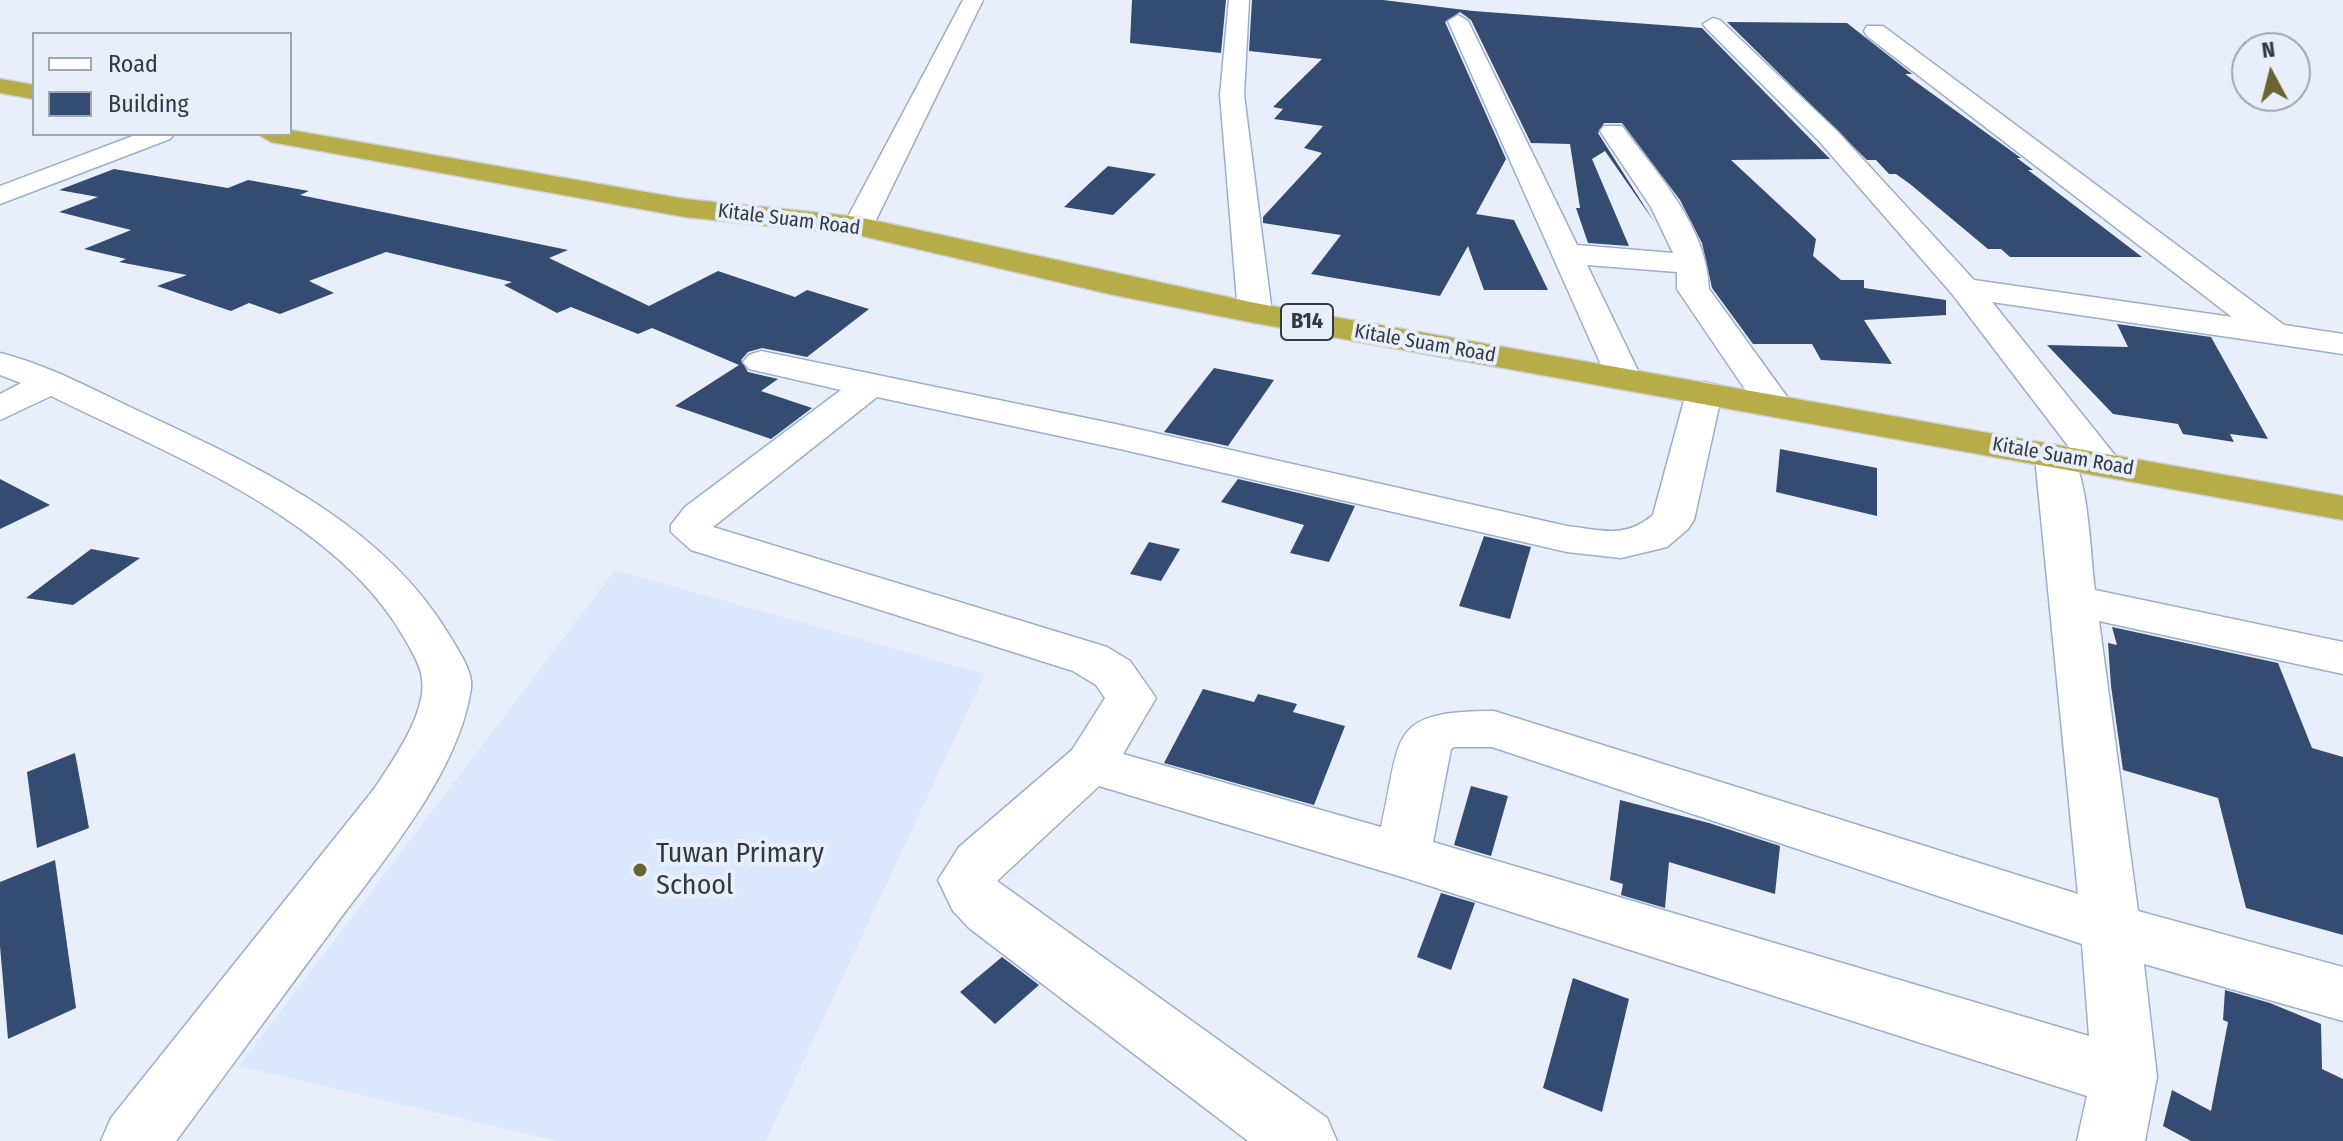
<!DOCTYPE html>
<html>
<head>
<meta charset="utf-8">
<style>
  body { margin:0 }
  #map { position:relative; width:2343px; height:1141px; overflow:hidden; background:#e8effb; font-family:"Fira Sans Condensed",sans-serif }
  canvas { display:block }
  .legend { position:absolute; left:32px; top:32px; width:260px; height:104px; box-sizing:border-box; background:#e8effb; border:2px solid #9fa6b2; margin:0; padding:10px 14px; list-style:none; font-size:24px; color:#323944 }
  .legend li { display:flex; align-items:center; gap:16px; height:40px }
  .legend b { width:40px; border:2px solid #9fa6b2 }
  .north { position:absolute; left:2231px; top:32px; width:80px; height:80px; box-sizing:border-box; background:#e8effb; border:2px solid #9fa6b2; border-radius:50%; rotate:353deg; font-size:22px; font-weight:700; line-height:32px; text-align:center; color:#323944 }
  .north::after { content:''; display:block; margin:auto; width:28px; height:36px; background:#696430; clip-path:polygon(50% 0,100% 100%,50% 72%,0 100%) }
</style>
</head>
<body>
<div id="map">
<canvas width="2343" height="1141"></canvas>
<ul class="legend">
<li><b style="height:10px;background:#fff"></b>Road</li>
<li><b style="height:22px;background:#344b72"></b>Building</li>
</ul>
<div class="north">N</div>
</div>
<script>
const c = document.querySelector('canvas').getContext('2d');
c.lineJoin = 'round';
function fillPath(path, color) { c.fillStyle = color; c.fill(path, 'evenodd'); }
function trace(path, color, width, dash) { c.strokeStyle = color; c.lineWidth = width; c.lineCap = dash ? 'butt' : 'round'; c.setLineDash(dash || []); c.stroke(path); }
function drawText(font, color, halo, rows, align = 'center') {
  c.font = font + ' "Fira Sans Condensed",sans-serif'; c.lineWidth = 8; c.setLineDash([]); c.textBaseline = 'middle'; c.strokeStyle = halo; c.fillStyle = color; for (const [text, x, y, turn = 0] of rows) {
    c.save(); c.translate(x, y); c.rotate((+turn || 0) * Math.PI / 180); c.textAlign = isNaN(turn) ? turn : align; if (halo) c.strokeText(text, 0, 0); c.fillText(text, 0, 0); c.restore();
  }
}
const built = new Path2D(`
  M 615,570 L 985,674 L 766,1141 L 557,1141 L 239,1066 Z`);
const building = new Path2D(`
  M 1132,0 L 1226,0 L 1221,53 L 1130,43 Z
  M 1252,0 L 1383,0 L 1473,11 L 1702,28 L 1830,159 L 1731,160 L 1816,239 L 1813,256 L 1841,280 L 1864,280 L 1864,288 L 1946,300 L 1946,315 L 1864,320 L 1892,364 L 1821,360 L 1812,344 L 1753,344 L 1712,288 L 1702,243 L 1680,200 L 1622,123 L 1604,123 L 1598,133 L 1655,223 L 1605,151 L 1592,159 L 1629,246 L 1588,243 L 1576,208 L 1580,208 L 1570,144 L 1531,143 L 1471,20 L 1460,12 L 1445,22 L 1506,159 L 1476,214 L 1514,220 L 1548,290 L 1484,290 L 1468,246 L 1440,296 L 1311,274 L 1341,235 L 1263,223 L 1263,217 L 1322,153 L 1304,148 L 1323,126 L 1274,119 L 1283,109 L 1273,107 L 1322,59 L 1249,51 Z
  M 1727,22 L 1847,23 L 1912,74 L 1905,74 L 2021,158 L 2017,158 L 2033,170 L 2028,170 L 2142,257 L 2010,257 L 2001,249 L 1988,249 L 1910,184 L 1896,174 L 1889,174 L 1876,160 L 1867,160 Z
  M 1108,166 L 1156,174 L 1113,215 L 1064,207 Z
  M 114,169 L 228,188 L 248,180 L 309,191 L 300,195 L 568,250 L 549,258 L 649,306 L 718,271 L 795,297 L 807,290 L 869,309 L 807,357 L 762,348 L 748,352 L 741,360 L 748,372 L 778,379 L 761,391 L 812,408 L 771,439 L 675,406 L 739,365 L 652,328 L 638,334 L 571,307 L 557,313 L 504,285 L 512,282 L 386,252 L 309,281 L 334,293 L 280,314 L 249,303 L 231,311 L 157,286 L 187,275 L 119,262 L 126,259 L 84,249 L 131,230 L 59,212 L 98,197 L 59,190 Z
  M 2117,324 L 2211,337 L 2268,439 L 2230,434 L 2234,442 L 2183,434 L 2178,424 L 2113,414 L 2047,345 L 2128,347 Z
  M 1214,368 L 1274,380 L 1228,446 L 1164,432 Z
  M 1780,449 L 1877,468 L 1877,516 L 1776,492 Z
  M 0,479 L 50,505 L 0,529 Z
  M 1238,479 L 1355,506 L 1329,562 L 1290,553 L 1304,525 L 1221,502 Z
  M 1484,536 L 1531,547 L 1510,619 L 1459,606 Z
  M 1149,542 L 1180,549 L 1161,581 L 1130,574 Z
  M 91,549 L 140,558 L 73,605 L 26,598 Z
  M 2112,627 L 2278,663 L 2312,748 L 2343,757 L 2343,935 L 2246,908 L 2218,798 L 2123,770 L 2111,686 L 2108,643 L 2117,645 Z
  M 1203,689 L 1254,702 L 1258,694 L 1297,704 L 1293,712 L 1345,726 L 1314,805 L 1164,763 Z
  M 75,753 L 89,828 L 37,848 L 27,772 Z
  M 1471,786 L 1508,796 L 1491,856 L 1454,845 Z
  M 1620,800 L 1709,823 L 1780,846 L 1775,894 L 1669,862 L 1665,908 L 1621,895 L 1623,884 L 1610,880 Z
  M 55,860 L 76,1008 L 8,1039 L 0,946 L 0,882 Z
  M 1441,893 L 1475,903 L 1451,970 L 1417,957 Z
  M 1002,957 L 1039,985 L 995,1024 L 960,992 Z
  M 1573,978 L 1629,999 L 1602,1112 L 1543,1088 Z
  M 2225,990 L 2270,1003 L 2321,1024 L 2322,1069 L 2343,1079 L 2343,1141 L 2191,1141 L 2163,1126 L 2172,1090 L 2211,1111 L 2228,1022 L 2223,1020 Z`);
const street = new Path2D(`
  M 963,0 L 983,0 L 873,226 L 868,232 L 848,232 L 843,226 Z
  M 1229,0 L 1249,0 L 1244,95 L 1272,313 L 1267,320 L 1255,323 L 1243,320 L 1238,313 L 1220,95 Z
  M 1458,15 L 1468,21 L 1577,245 L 1673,253 L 1651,207 L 1600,131 L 1604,126 L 1622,126 C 1657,174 1707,226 1709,289 L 1793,405 L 1787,413 L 1774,416 L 1761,413 L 1677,289 L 1677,272 L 1587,265 L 1641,377 L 1636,385 L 1623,388 L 1610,385 L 1448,21 Z
  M 1713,18 L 1720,20 L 1837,131 L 1974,280 L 2232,317 L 1867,36 L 1864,31 L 1867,26 L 1883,26 L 2284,325 L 2343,334 L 2343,354 L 1992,302 L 2122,464 L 2116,472 L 2102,476 L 2088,472 L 1953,295 L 1819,141 L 1706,28 L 1703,24 Z
  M 138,134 L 174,134 L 170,139 L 0,204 L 0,186 Z
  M 761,351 L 1120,425 L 1567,526 C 1602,530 1625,539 1653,515 L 1686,393 L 1691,385 L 1704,382 L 1717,385 L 1722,393 L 1694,520 L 1688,529 L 1667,547 L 1621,558 L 1567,552 L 1120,449 L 877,397 L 713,527 L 1107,647 L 1130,661 L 1156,698 L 1123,754 L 1381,827 C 1402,735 1387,711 1494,711 L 2078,894 L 2035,457 L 2041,449 L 2055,445 L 2069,449 C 2089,478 2090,553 2095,590 L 2343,642 L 2343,674 L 2099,621 L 2138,911 L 2343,967 L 2343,1021 L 2144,964 L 2157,1077 L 2145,1141 L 2077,1141 L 2087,1096 L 1402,877 L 1099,786 L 997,881 L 1327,1118 L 1337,1141 L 1248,1141 L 969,928 L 953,911 L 938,880 L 959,847 L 1072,750 L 1105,698 L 1096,685 L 1073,671 L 691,550 L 671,532 L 671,525 L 685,507 L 841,390 L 749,369 L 743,362 L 749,355 ZM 1454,747 L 1492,747 L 2082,944 L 2089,1036 L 1433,842 L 1451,749 Z
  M 0,353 C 52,366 97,392 145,414 C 260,468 384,524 451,638 C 459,652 473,671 471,688 C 459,773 384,859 334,927 C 281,998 229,1070 176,1141 L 101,1141 L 111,1118 L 374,789 C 392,762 427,713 422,679 C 421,666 412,652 406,641 C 339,519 170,455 51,396 L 0,420 L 0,394 L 21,383 L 0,375 Z`);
const highway = new Path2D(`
  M 0,79 L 34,85 L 34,99 L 0,93 Z
  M 290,130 L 685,199 L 858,217 L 1255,303 L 2343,496 L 2343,520 L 1255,323 L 1114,295 L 858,235 L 685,217 L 271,142 L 258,134 L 290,134 Z`);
const markers = [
  [640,870,8,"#696430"]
];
const farStreetnames = [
  ["Kitale Suam Road",789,220,7],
  ["Kitale Suam Road",1425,344,10],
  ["Kitale Suam Road",2063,457,10]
];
const shields = [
  [1307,322,52]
];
const shieldNames = [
  ["B14",1307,322]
];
const nearPoinames = [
  ["Tuwan Primary",656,854],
  ["School",656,886]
];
fillPath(built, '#dae7fd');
fillPath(building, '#344b72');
trace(street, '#9daeca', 3);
trace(highway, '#cecfd2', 3);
fillPath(street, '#fff');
fillPath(highway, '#b6ac48');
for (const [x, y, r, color] of markers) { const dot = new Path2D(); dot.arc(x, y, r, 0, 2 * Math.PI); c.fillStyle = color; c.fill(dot); trace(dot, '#e8effb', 3); }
drawText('20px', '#323944', '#e8effb', farStreetnames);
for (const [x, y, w] of shields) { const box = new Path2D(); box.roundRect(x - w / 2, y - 18, w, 36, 6); c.fillStyle = '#e8effb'; c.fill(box); trace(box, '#323944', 2); }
drawText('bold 22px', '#323944', null, shieldNames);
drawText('28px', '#323944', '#e8effb', nearPoinames, 'left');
</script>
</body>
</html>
